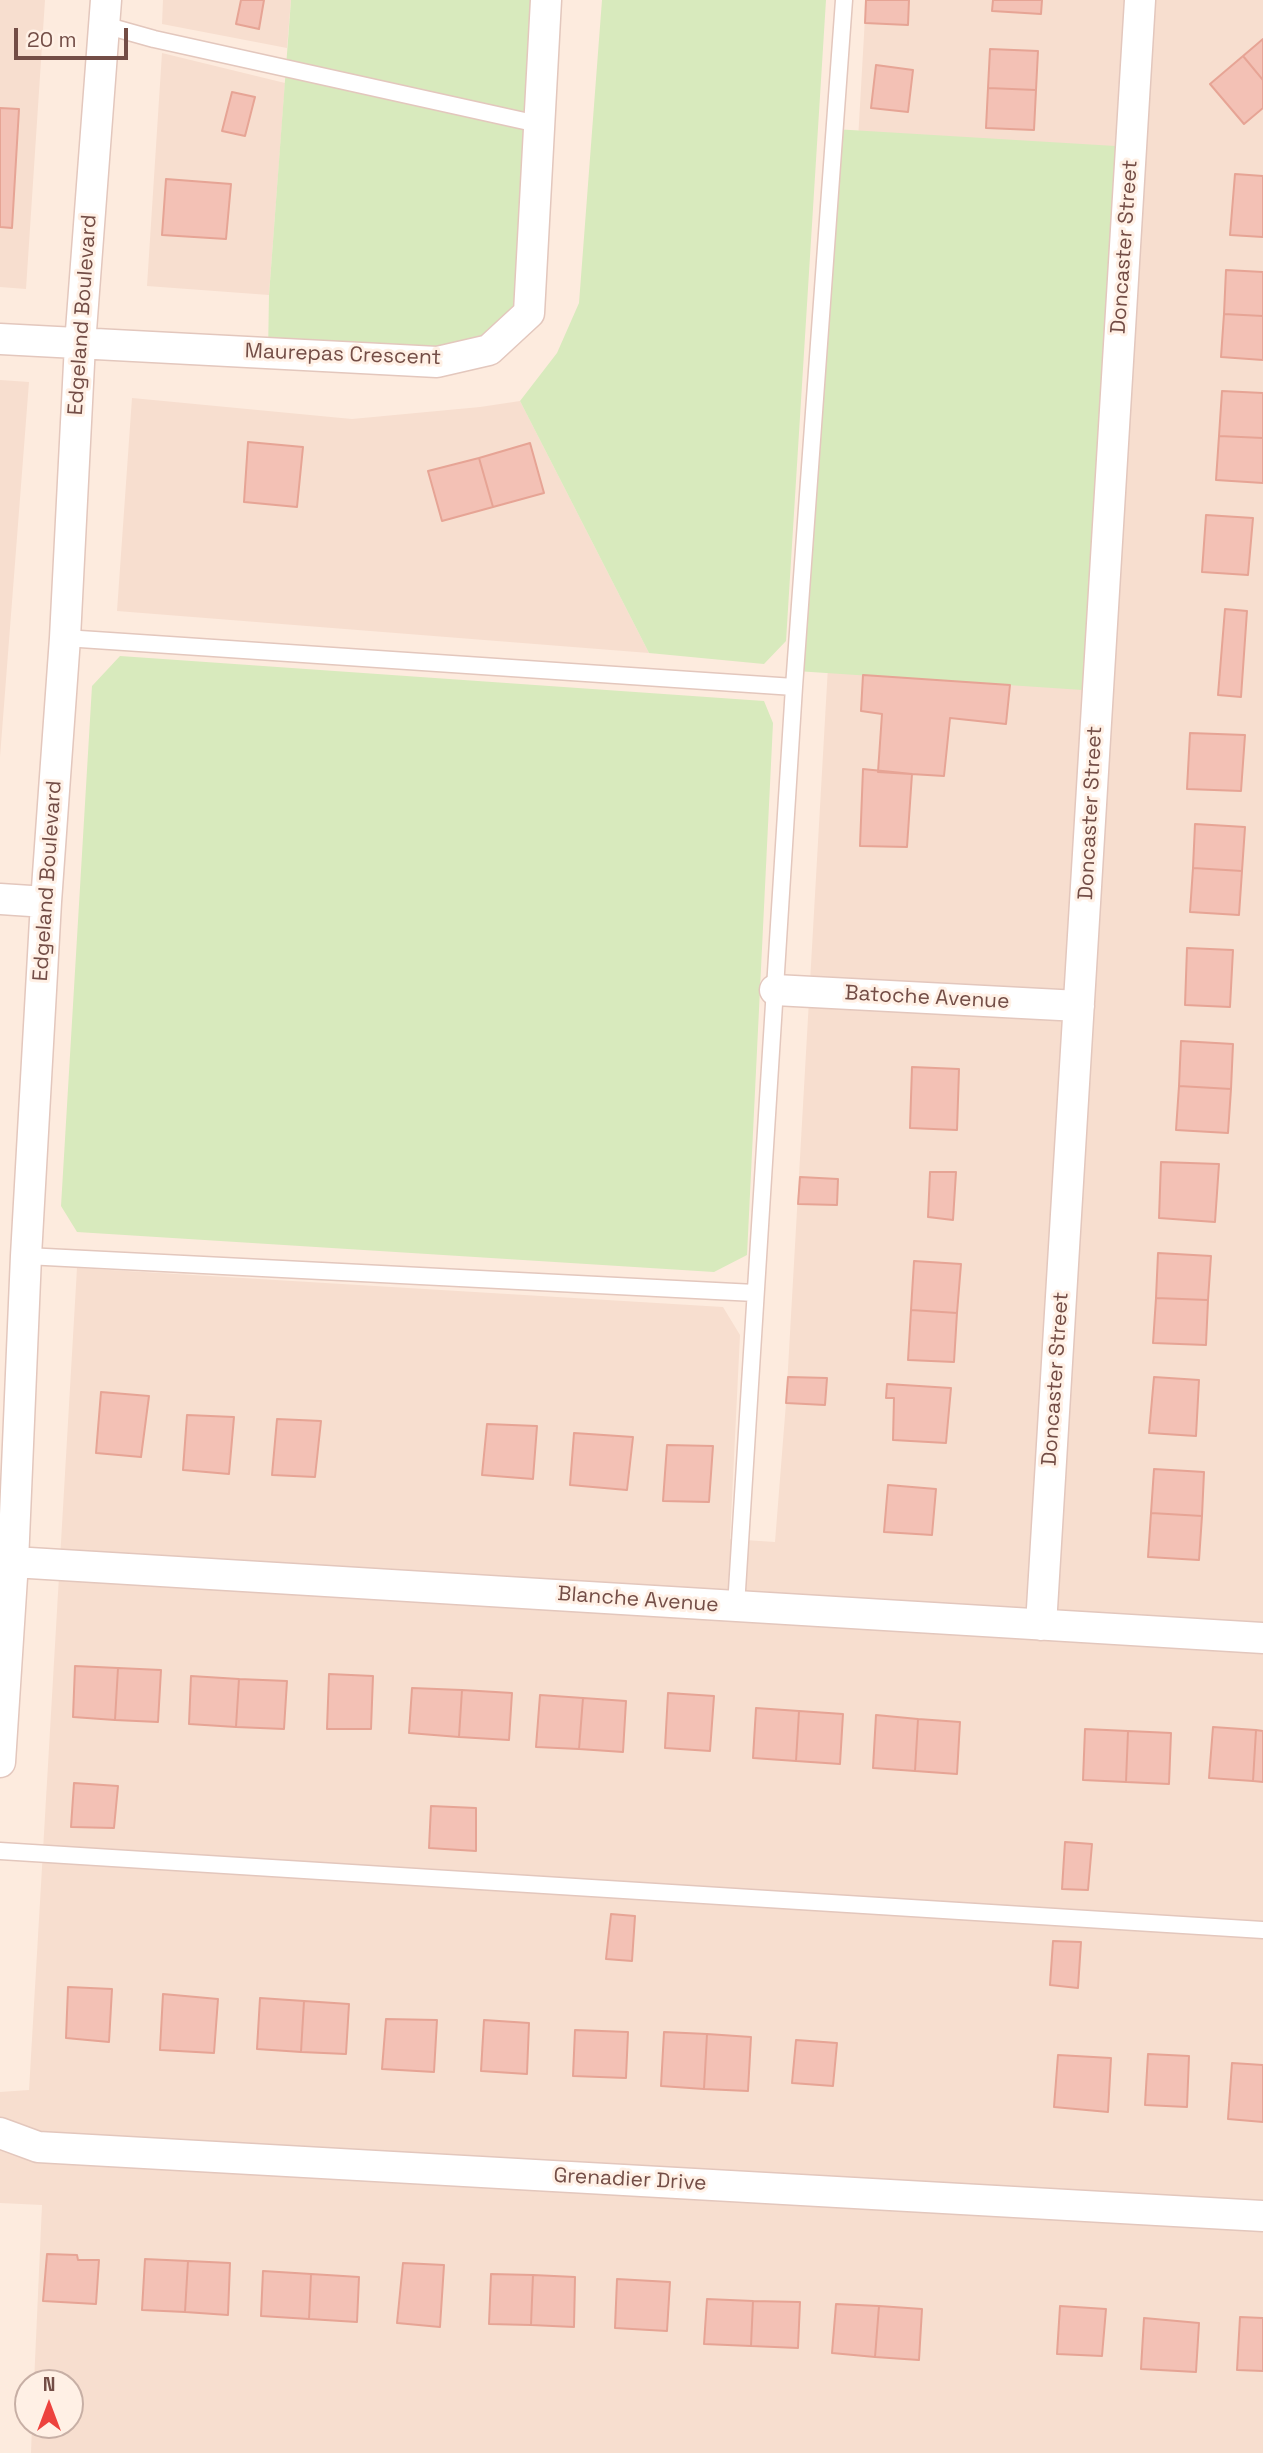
<!DOCTYPE html>
<html>
<head>
<meta charset="utf-8">
<style>
  body { margin:0 }
  #map { position:relative; width:1263px; height:2453px; overflow:hidden; background:#fdebde; font-family:"Space Grotesk",sans-serif }
  canvas { display:block }
  .north { position:absolute; left:14px; top:2369px; width:70px; height:70px; box-sizing:border-box; background:#fff0e5; border:2px solid #c7afa5; border-radius:50%; rotate:0deg; font-size:19px; font-weight:700; line-height:28px; text-align:center; color:#734d46 }
  .north::after { content:''; display:block; margin:auto; width:24px; height:32px; background:#ed423e; clip-path:polygon(50% 0,100% 100%,50% 72%,0 100%) }
  .scale { position:absolute; left:14px; top:28px; width:114px; height:32px; box-sizing:border-box; border:4px solid #734d46; border-top:0; padding-left:9px; font-size:21px; line-height:24px; white-space:nowrap; color:#734d46; -webkit-text-stroke:5px #fff0e5; paint-order:stroke }
</style>
</head>
<body>
<div id="map">
<canvas width="1263" height="2453"></canvas>
<div class="north">N</div>
<div class="scale">20 m</div>
</div>
<script>
const c = document.querySelector('canvas').getContext('2d');
c.lineJoin = 'round';
function fillPath(path, color) { c.fillStyle = color; c.fill(path, 'evenodd'); }
function trace(path, color, width, dash) { c.strokeStyle = color; c.lineWidth = width; c.lineCap = dash ? 'butt' : 'round'; c.setLineDash(dash || []); c.stroke(path); }
function drawText(font, color, halo, rows, align = 'center') {
  c.font = font + ' "Space Grotesk",sans-serif'; c.lineWidth = 6; c.setLineDash([]); c.textBaseline = 'middle'; c.strokeStyle = halo; c.fillStyle = color; for (const [text, x, y, turn = 0] of rows) {
    c.save(); c.translate(x, y); c.rotate((+turn || 0) * Math.PI / 180); c.textAlign = isNaN(turn) ? turn : align; if (halo) c.strokeText(text, 0, 0); c.fillText(text, 0, 0); c.restore();
  }
}
const residential = new Path2D(`
  M 0,0 L 45,0 L 26,289 L 0,287 Z
  M 163,0 L 291,0 L 287,48 L 162,24 Z
  M 866,0 L 1263,0 L 1263,2453 L 31,2453 L 32,2425 L 70,2425 L 70,2383 L 34,2383 L 42,2205 L 0,2203 L 0,2092 L 29,2090 L 77,1268 L 723,1307 L 740,1335 L 730,1539 L 775,1542 L 786,1403 Z
  M 162,53 L 285,83 L 269,295 L 147,286 Z
  M 0,380 L 29,382 L 0,757 Z
  M 132,398 L 352,419 L 480,407 L 520,401 L 649,653 L 117,611 Z`);
const green = new Path2D(`
  M 291,0 L 546,0 L 529,313 L 489,350 L 268,354 L 269,295 Z
  M 602,0 L 826,0 L 786,641 L 764,664 L 649,653 L 520,401 L 557,353 L 579,303 Z
  M 834,129 L 1132,147 L 1098,691 L 796,671 Z
  M 120,656 L 764,701 L 773,723 L 747,1255 L 714,1272 L 77,1232 L 61,1206 L 92,686 Z`);
const building = new Path2D(`
  M 241,0 L 264,0 L 259,29 L 236,24 Z
  M 866,0 L 909,0 L 908,25 L 865,23 Z
  M 993,0 L 1042,0 L 1041,14 L 992,11 Z
  M 1263,39 L 1263,80 L 1243,56 Z
  M 990,49 L 1038,51 L 1036,90 L 988,88 Z
  M 1243,56 L 1263,80 L 1263,108 L 1244,124 L 1210,84 Z
  M 876,65 L 913,70 L 908,112 L 871,108 Z
  M 988,88 L 1036,90 L 1034,130 L 986,128 Z
  M 232,92 L 255,97 L 245,136 L 222,131 Z
  M 0,108 L 19,109 L 12,228 L 0,227 Z
  M 1235,174 L 1263,176 L 1263,237 L 1230,235 Z
  M 166,179 L 231,184 L 226,239 L 162,235 Z
  M 1226,270 L 1263,272 L 1263,316 L 1224,314 Z
  M 1224,314 L 1263,316 L 1263,360 L 1221,357 Z
  M 1222,391 L 1263,393 L 1263,438 L 1219,436 Z
  M 1219,436 L 1263,438 L 1263,483 L 1216,480 Z
  M 248,442 L 303,447 L 297,507 L 244,502 Z
  M 530,443 L 544,493 L 493,507 L 479,458 Z
  M 479,458 L 493,507 L 442,521 L 428,471 Z
  M 1206,515 L 1253,518 L 1248,575 L 1202,572 Z
  M 1225,609 L 1247,611 L 1241,697 L 1218,695 Z
  M 863,675 L 1010,685 L 1006,724 L 950,718 L 944,776 L 878,772 L 882,714 L 861,711 Z
  M 1190,733 L 1245,735 L 1241,791 L 1187,789 Z
  M 863,769 L 912,774 L 907,847 L 860,846 Z
  M 1195,824 L 1245,827 L 1242,871 L 1193,868 Z
  M 1193,868 L 1242,871 L 1239,915 L 1190,912 Z
  M 1187,948 L 1233,950 L 1230,1007 L 1185,1005 Z
  M 1181,1041 L 1233,1044 L 1231,1089 L 1179,1086 Z
  M 912,1067 L 959,1069 L 957,1130 L 910,1128 Z
  M 1179,1086 L 1231,1089 L 1228,1133 L 1176,1130 Z
  M 1161,1162 L 1219,1164 L 1215,1222 L 1159,1218 Z
  M 930,1172 L 956,1172 L 953,1220 L 928,1217 Z
  M 800,1177 L 838,1179 L 837,1205 L 798,1204 Z
  M 1158,1253 L 1211,1256 L 1208,1300 L 1156,1298 Z
  M 914,1261 L 961,1264 L 957,1313 L 911,1310 Z
  M 1156,1298 L 1208,1300 L 1206,1345 L 1153,1343 Z
  M 911,1310 L 957,1313 L 954,1362 L 908,1360 Z
  M 788,1377 L 827,1378 L 825,1405 L 786,1403 Z
  M 1154,1377 L 1199,1380 L 1196,1436 L 1149,1433 Z
  M 887,1384 L 951,1388 L 946,1443 L 893,1440 L 894,1398 L 886,1398 Z
  M 101,1392 L 149,1396 L 141,1457 L 96,1453 Z
  M 187,1415 L 234,1417 L 229,1474 L 183,1470 Z
  M 277,1419 L 321,1421 L 315,1477 L 272,1475 Z
  M 487,1424 L 537,1426 L 533,1479 L 482,1475 Z
  M 574,1433 L 633,1437 L 627,1490 L 570,1485 Z
  M 667,1445 L 713,1446 L 709,1502 L 663,1501 Z
  M 1154,1469 L 1204,1472 L 1202,1516 L 1151,1513 Z
  M 888,1485 L 936,1489 L 932,1535 L 884,1532 Z
  M 1151,1513 L 1202,1516 L 1199,1560 L 1148,1557 Z
  M 75,1666 L 118,1668 L 115,1720 L 73,1717 Z
  M 118,1668 L 161,1670 L 158,1722 L 115,1720 Z
  M 329,1674 L 373,1676 L 371,1729 L 327,1729 Z
  M 191,1676 L 239,1679 L 236,1727 L 189,1724 Z
  M 239,1679 L 287,1681 L 284,1729 L 236,1727 Z
  M 412,1688 L 462,1690 L 459,1737 L 409,1733 Z
  M 462,1690 L 512,1693 L 509,1740 L 459,1737 Z
  M 668,1693 L 714,1696 L 710,1751 L 665,1748 Z
  M 540,1695 L 583,1698 L 579,1749 L 536,1747 Z
  M 583,1698 L 626,1701 L 623,1752 L 579,1749 Z
  M 756,1708 L 799,1711 L 796,1761 L 753,1758 Z
  M 799,1711 L 843,1714 L 840,1764 L 796,1761 Z
  M 876,1715 L 918,1719 L 915,1771 L 873,1768 Z
  M 918,1719 L 960,1722 L 957,1774 L 915,1771 Z
  M 1213,1727 L 1256,1730 L 1253,1781 L 1209,1778 Z
  M 1085,1729 L 1128,1731 L 1126,1782 L 1083,1780 Z
  M 1256,1730 L 1263,1731 L 1263,1782 L 1253,1781 Z
  M 1128,1731 L 1171,1733 L 1169,1784 L 1126,1782 Z
  M 74,1783 L 118,1786 L 114,1828 L 71,1827 Z
  M 431,1806 L 476,1808 L 476,1851 L 429,1848 Z
  M 1065,1842 L 1092,1844 L 1088,1890 L 1062,1889 Z
  M 611,1914 L 635,1916 L 632,1961 L 606,1959 Z
  M 1053,1941 L 1081,1942 L 1078,1988 L 1050,1985 Z
  M 68,1987 L 112,1989 L 109,2042 L 66,2038 Z
  M 163,1994 L 218,1999 L 214,2053 L 160,2050 Z
  M 260,1998 L 304,2001 L 301,2052 L 257,2049 Z
  M 304,2001 L 349,2004 L 346,2054 L 301,2052 Z
  M 386,2019 L 437,2020 L 434,2072 L 382,2069 Z
  M 484,2020 L 529,2023 L 527,2074 L 481,2071 Z
  M 575,2030 L 628,2032 L 626,2078 L 573,2076 Z
  M 664,2032 L 707,2034 L 704,2089 L 661,2086 Z
  M 707,2034 L 751,2037 L 748,2091 L 704,2089 Z
  M 796,2040 L 837,2043 L 833,2086 L 792,2083 Z
  M 1148,2054 L 1189,2056 L 1187,2107 L 1145,2105 Z
  M 1058,2055 L 1111,2058 L 1108,2112 L 1054,2107 Z
  M 1232,2063 L 1263,2065 L 1263,2122 L 1228,2119 Z
  M 47,2254 L 77,2255 L 78,2260 L 99,2260 L 96,2304 L 43,2301 Z
  M 145,2259 L 188,2261 L 185,2312 L 142,2310 Z
  M 188,2261 L 230,2263 L 228,2315 L 185,2312 Z
  M 403,2263 L 444,2265 L 440,2327 L 397,2323 Z
  M 263,2271 L 311,2274 L 309,2319 L 261,2316 Z
  M 311,2274 L 359,2277 L 357,2322 L 309,2319 Z
  M 491,2274 L 533,2275 L 531,2325 L 489,2324 Z
  M 533,2275 L 575,2277 L 574,2327 L 531,2325 Z
  M 617,2279 L 670,2282 L 667,2331 L 615,2328 Z
  M 707,2299 L 753,2301 L 751,2346 L 704,2344 Z
  M 753,2301 L 800,2302 L 798,2348 L 751,2346 Z
  M 836,2304 L 879,2306 L 875,2357 L 832,2353 Z
  M 879,2306 L 922,2309 L 919,2360 L 875,2357 Z
  M 1060,2306 L 1106,2309 L 1102,2356 L 1057,2354 Z
  M 1240,2317 L 1263,2318 L 1263,2371 L 1237,2370 Z
  M 1144,2318 L 1199,2323 L 1196,2372 L 1141,2369 Z`);
const lane = new Path2D(`
  M 104,25 L 154,39 L 538,124
  M 65,638 L 794,687
  M 26,1256 L 755,1293
  M 736,1606 L 794,687 L 844,0
  M 0,1851 L 1263,1930`);
const street = new Path2D(`
  M 0,339 L 437,362 L 489,350 L 529,313 L 546,0
  M 0,899 L 46,902
  M 775,990 L 1079,1006
  M 13,1562 L 1263,1638
  M 1041,1625 L 1140,0
  M 0,1762 L 13,1562 L 26,1256 L 46,902 L 65,638 L 80,344 L 106,0
  M 0,2133 L 38,2147 L 1263,2216`);
const streetNames = [
  ["Doncaster Street",1125,247,-86],
  ["Edgeland Boulevard",83,315,-86],
  ["Maurepas Crescent",343,355,2],
  ["Doncaster Street",1091,813,-87],
  ["Edgeland Boulevard",48,881,-86],
  ["Batoche Avenue",927,998,3],
  ["Doncaster Street",1056,1379,-86],
  ["Blanche Avenue",638,1600,4],
  ["Grenadier Drive",630,2180,3]
];
fillPath(residential, '#f7decf');
fillPath(green, '#d8eabd');
fillPath(building, '#f3c1b5');
trace(building, '#e6a495', 2);
trace(lane, '#e3c7bd', 19);
trace(street, '#e3c7bd', 33);
trace(lane, '#fff', 16);
trace(street, '#fff', 30);
drawText('21px', '#734d46', '#fff0e5', streetNames);
</script>
</body>
</html>
